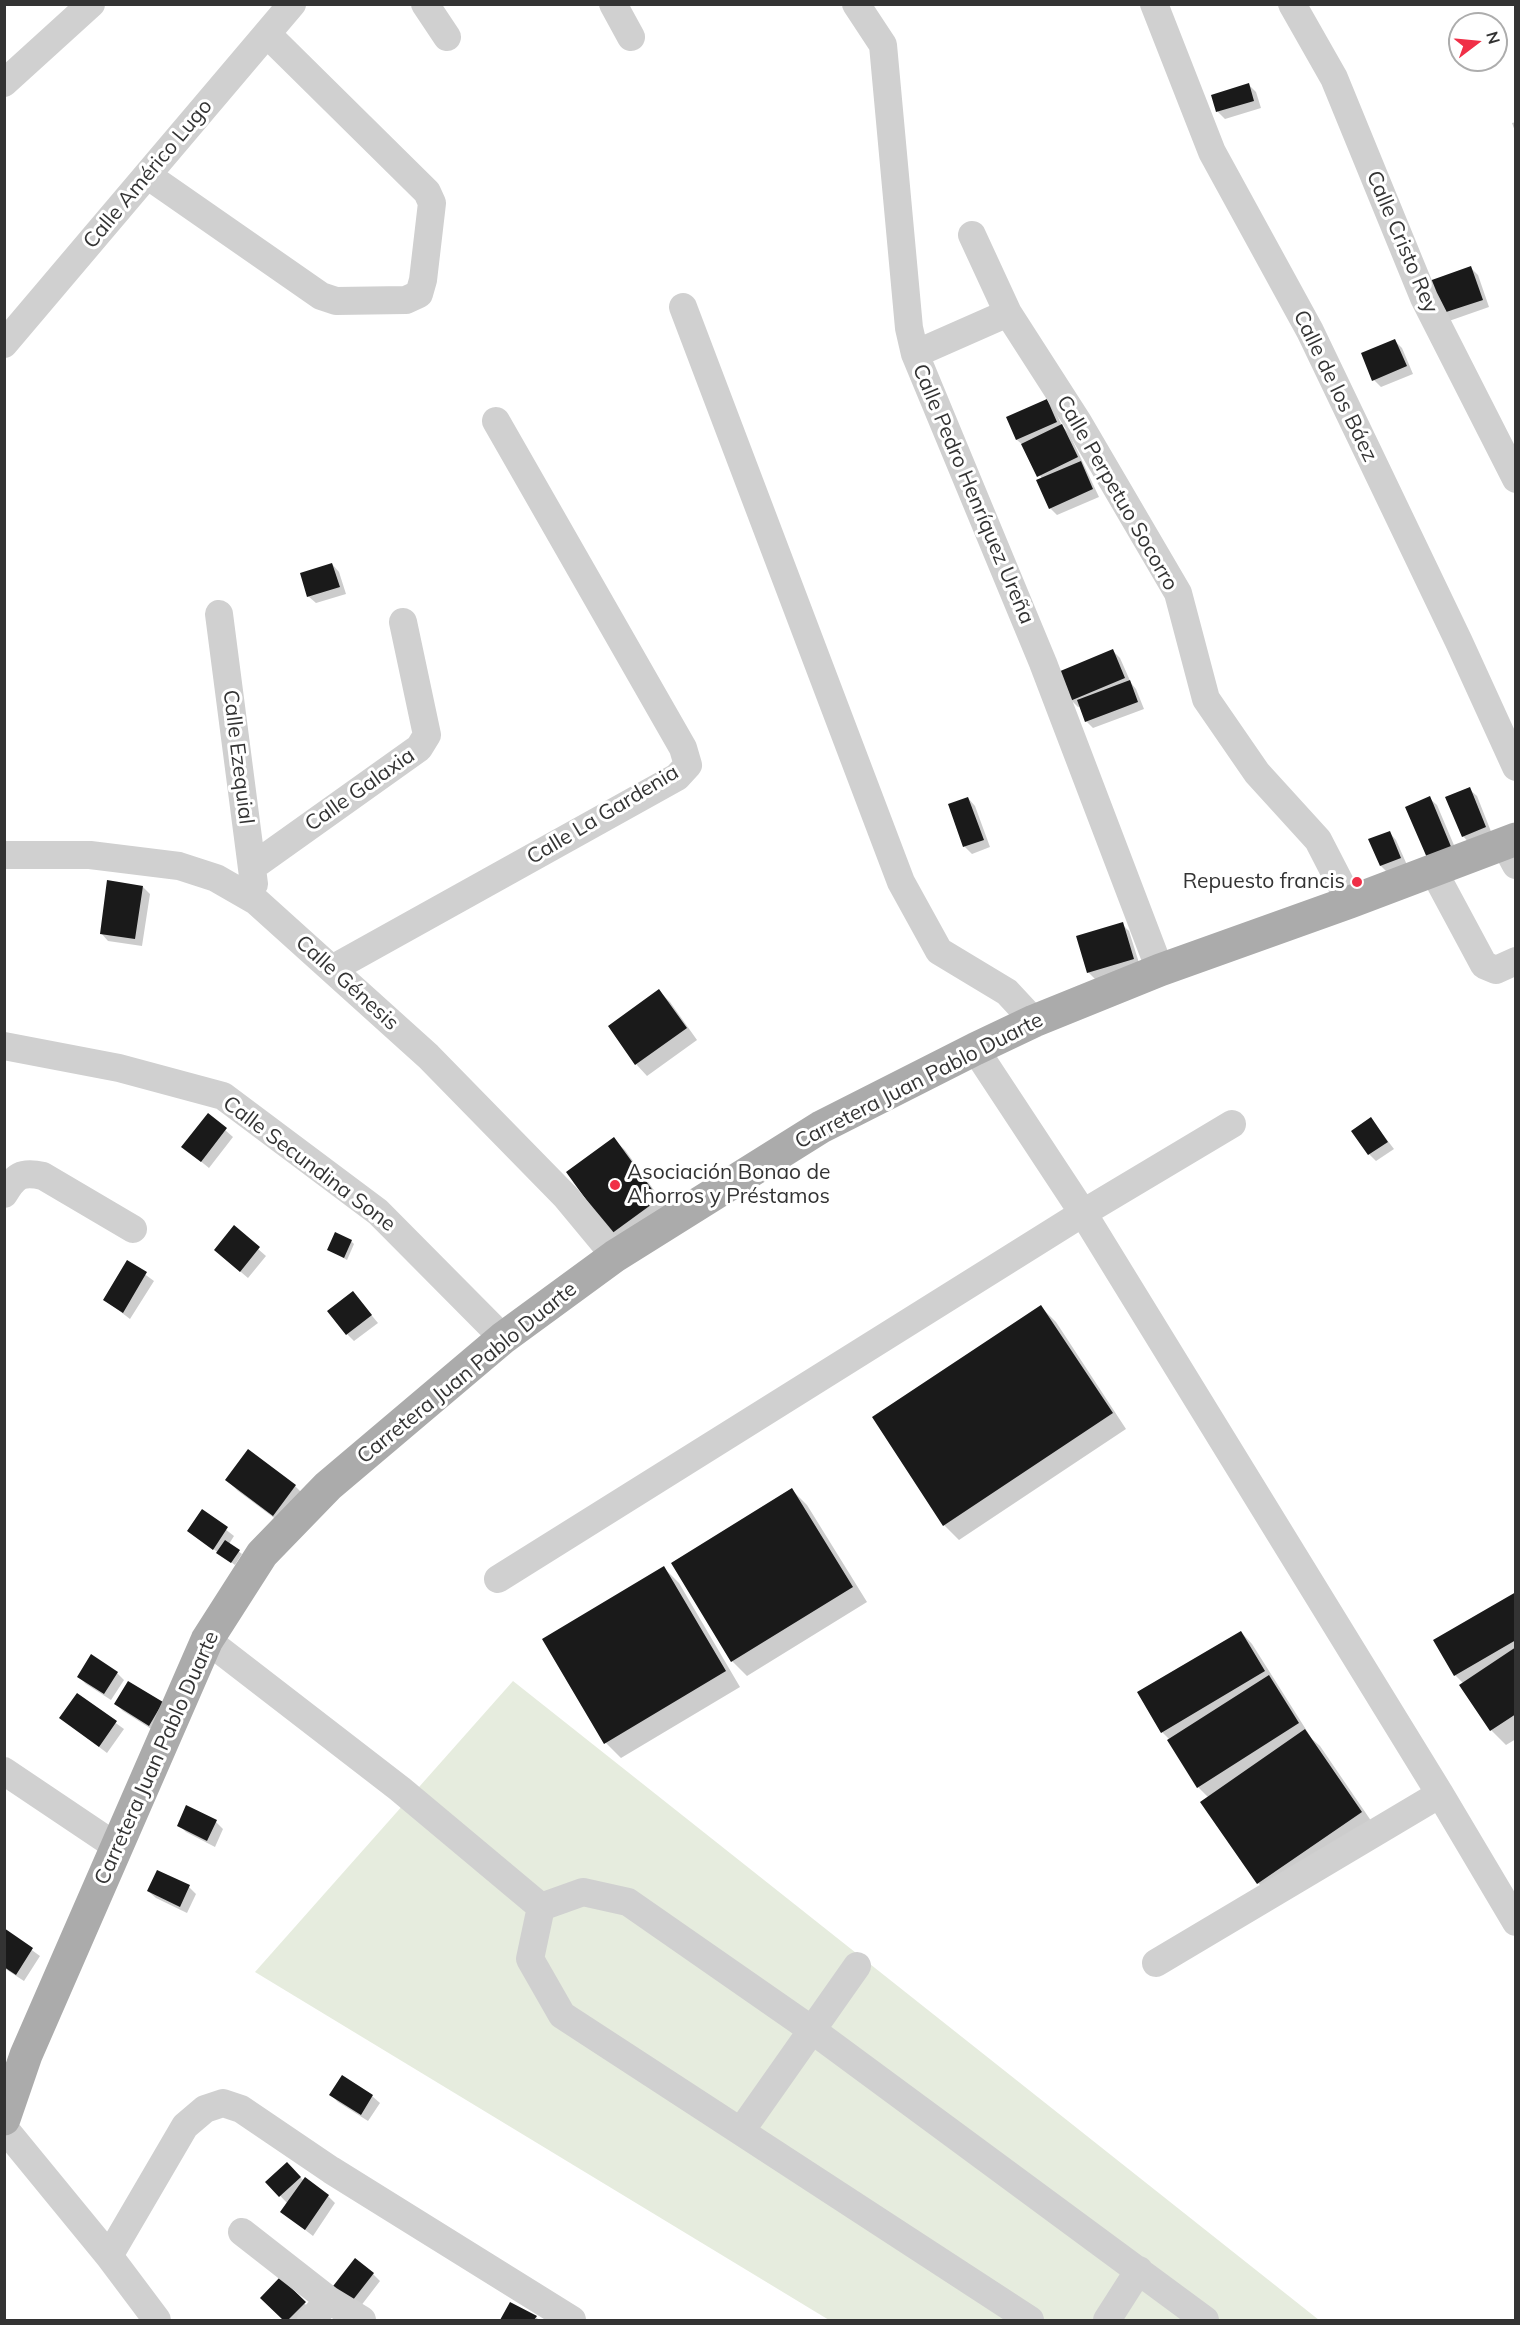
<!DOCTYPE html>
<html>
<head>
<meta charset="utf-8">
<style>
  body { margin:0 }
  #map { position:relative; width:1520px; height:2325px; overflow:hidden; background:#fff; font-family:Mulish,sans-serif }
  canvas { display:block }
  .frame { position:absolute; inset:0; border:6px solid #333; pointer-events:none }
  .north { position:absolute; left:1448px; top:12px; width:60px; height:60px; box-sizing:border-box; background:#fff; border:2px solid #adadad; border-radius:50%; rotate:74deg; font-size:16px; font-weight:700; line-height:24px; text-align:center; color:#333 }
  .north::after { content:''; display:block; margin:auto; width:21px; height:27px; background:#f02f47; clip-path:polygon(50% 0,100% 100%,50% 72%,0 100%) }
</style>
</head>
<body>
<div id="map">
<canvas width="1520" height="2325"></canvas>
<div class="frame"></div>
<div class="north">N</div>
</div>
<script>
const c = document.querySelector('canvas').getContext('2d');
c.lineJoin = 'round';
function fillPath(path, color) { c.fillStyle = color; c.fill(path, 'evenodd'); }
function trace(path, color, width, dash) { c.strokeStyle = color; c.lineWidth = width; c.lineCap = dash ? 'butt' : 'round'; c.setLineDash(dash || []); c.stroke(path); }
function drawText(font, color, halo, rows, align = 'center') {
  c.font = font + ' Mulish,sans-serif'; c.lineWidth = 6; c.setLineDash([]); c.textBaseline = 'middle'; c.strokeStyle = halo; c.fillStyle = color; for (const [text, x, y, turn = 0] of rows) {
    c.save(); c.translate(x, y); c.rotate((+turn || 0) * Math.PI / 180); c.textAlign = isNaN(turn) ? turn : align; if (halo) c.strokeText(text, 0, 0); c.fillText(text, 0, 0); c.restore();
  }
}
const green = new Path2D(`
  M 513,1681 L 1319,2320 L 829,2320 L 255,1972 Z`);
const shadow = new Path2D(`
  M 1249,85 L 1256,92 L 1261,108 L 1225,119 L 1218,112 L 1213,96 Z
  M 1516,122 L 1516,134 L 1512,123 Z
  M 1471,268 L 1478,275 L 1489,307 L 1449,321 L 1442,313 Z
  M 1395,341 L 1402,348 L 1413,374 L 1381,387 L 1374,380 Z
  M 1046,400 L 1054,408 L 1062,426 L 1069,433 L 1099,497 L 1057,515 L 1050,508 L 1042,479 L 1024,446 L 1017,440 L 1008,418 Z
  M 332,564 L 339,572 L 346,594 L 316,603 L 308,596 Z
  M 1113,651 L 1120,658 L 1131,683 L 1136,689 L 1144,709 L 1093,728 L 1086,721 L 1081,706 L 1078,707 L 1071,700 Z
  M 1469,789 L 1477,796 L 1492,834 L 1470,844 L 1463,836 Z
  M 968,798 L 975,806 L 990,847 L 972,854 L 965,847 L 950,805 Z
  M 1429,798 L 1437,805 L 1459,857 L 1429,859 Z
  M 1389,832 L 1396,840 L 1407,865 L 1388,873 L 1381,866 L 1370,840 Z
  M 143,887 L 150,894 L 142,946 L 108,941 L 101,933 Z
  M 1122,924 L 1129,931 L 1140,966 L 1096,980 L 1088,972 Z
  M 659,991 L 670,1002 L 697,1040 L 647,1076 L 636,1064 L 610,1027 Z
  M 208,1115 L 233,1137 L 209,1168 L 183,1147 Z
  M 1371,1119 L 1394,1149 L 1376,1161 L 1369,1154 Z
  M 613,1139 L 625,1150 L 669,1211 L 624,1244 L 613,1233 Z
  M 234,1228 L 266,1256 L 248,1278 L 223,1257 Z
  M 351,1241 L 354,1244 L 347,1260 L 328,1249 Z
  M 128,1262 L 154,1281 L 130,1319 L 105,1300 Z
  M 353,1293 L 378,1323 L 354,1341 L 347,1334 Z
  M 1041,1307 L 1056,1322 L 1126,1429 L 959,1540 L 944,1525 Z
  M 227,1480 L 295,1486 L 306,1497 L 285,1526 L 238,1491 Z
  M 792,1490 L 807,1505 L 867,1602 L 747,1676 L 732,1661 Z
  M 202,1511 L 234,1536 L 229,1544 L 242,1554 L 235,1565 L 189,1531 Z
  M 664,1568 L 679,1583 L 740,1687 L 621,1758 L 606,1743 L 544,1640 Z
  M 1516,1593 L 1516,1739 L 1506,1745 L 1491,1730 L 1461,1686 L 1464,1684 L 1455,1675 Z
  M 1241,1632 L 1252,1644 L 1312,1739 L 1320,1746 L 1376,1828 L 1273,1898 L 1258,1883 L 1203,1802 L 1209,1798 L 1198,1787 L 1170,1740 L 1162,1732 Z
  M 117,1673 L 124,1680 L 111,1700 L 86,1684 L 79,1677 Z
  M 77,1695 L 124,1729 L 107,1753 L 61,1718 Z
  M 116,1704 L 162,1704 L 156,1732 L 123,1711 Z
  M 216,1822 L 223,1829 L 215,1847 L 186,1832 L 179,1825 Z
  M 189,1887 L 196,1894 L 187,1913 L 156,1898 L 148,1891 Z
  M 4,1930 L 40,1956 L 24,1981 L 4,1968 Z
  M 331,2095 L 372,2096 L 380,2103 L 368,2121 L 338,2102 Z
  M 287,2164 L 304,2181 L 328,2196 L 335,2203 L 313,2236 L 282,2212 L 288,2204 L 267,2182 Z
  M 373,2274 L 380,2281 L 357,2311 L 339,2297 Z
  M 280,2279 L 312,2311 L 302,2320 L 285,2320 L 262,2298 Z
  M 511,2304 L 536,2317 L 539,2320 L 502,2320 Z`);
const building = new Path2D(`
  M 1249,83 L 1254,101 L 1216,112 L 1211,95 Z
  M 1471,266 L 1483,300 L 1440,314 L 1429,281 Z
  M 1395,339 L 1407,366 L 1372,381 L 1361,353 Z
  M 1047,399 L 1057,422 L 1016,440 L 1006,417 Z
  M 1062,424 L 1078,457 L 1037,477 L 1021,444 Z
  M 1081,461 L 1093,489 L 1049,509 L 1036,480 Z
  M 332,563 L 340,587 L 307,597 L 300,573 Z
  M 1113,649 L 1125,678 L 1070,701 L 1058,672 Z
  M 1130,680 L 1138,702 L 1085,722 L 1077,700 Z
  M 1470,787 L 1486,827 L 1462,837 L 1445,797 Z
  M 1430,796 L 1452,849 L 1428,860 L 1405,807 Z
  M 968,797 L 984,840 L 963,847 L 948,804 Z
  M 1390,831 L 1401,858 L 1380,866 L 1368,839 Z
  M 107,880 L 143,886 L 135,939 L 100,934 Z
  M 1123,922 L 1134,959 L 1087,973 L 1076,936 Z
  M 659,989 L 687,1028 L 635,1065 L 608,1026 Z
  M 208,1113 L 227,1128 L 201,1162 L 181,1147 Z
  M 1371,1117 L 1388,1142 L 1368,1155 L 1351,1131 Z
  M 614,1137 L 659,1199 L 611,1234 L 566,1172 Z
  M 234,1225 L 260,1247 L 240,1272 L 214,1250 Z
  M 335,1232 L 352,1240 L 344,1258 L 327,1250 Z
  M 127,1260 L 147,1272 L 123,1313 L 103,1300 Z
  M 353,1291 L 372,1315 L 346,1335 L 327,1311 Z
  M 1041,1305 L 1113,1413 L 943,1526 L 872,1417 Z
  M 248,1449 L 296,1485 L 273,1516 L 225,1480 Z
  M 792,1488 L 853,1587 L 731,1662 L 671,1563 Z
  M 202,1509 L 228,1527 L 213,1550 L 187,1531 Z
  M 225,1540 L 240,1550 L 231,1563 L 216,1553 Z
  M 664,1566 L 726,1671 L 604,1744 L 542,1639 Z
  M 1516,1592 L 1516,1640 L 1454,1676 L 1433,1640 Z
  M 1241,1631 L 1265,1671 L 1161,1733 L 1137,1692 Z
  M 1516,1647 L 1516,1714 L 1490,1731 L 1459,1685 Z
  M 91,1654 L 118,1672 L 104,1694 L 77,1677 Z
  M 1269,1675 L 1299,1723 L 1197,1788 L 1167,1740 Z
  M 128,1681 L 163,1702 L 149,1726 L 114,1704 Z
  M 77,1693 L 117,1721 L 99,1747 L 59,1718 Z
  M 1305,1729 L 1362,1812 L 1257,1884 L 1200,1802 Z
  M 186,1805 L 217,1820 L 207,1841 L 177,1826 Z
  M 157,1870 L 190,1885 L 180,1907 L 147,1891 Z
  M 4,1928 L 33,1948 L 16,1975 L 4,1967 Z
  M 342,2075 L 373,2095 L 361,2115 L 329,2095 Z
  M 287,2162 L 301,2177 L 279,2197 L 265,2182 Z
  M 305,2177 L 329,2195 L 305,2230 L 280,2212 Z
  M 355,2258 L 374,2273 L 349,2305 L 330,2290 Z
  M 280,2277 L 306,2302 L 288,2320 L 283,2320 L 260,2298 Z
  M 510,2302 L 537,2316 L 534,2320 L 500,2320 Z`);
const minor = new Path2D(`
  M 425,4 L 447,37
  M 613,4 L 631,37
  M 856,4 L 883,45 L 909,328 L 915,354 L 1043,663 L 1160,970
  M 1154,4 L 1212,152 L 1310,331 L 1459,642 L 1516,767
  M 1292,4 L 1334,78 L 1424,298 L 1516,479
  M 4,83 L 91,4
  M 147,175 L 321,296 L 336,301 L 406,300 L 419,294 L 423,280 L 432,203 L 427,192 L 267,34
  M 972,235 L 1008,313 L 1078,422 L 1178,593 L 1206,699 L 1257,773 L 1318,840 L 1350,902
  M 683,307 L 901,882 L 939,951 L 1007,992 L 1034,1021
  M 4,344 L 292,4
  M 915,354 L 1008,313
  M 219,614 L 254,884
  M 1504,843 L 1516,865
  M 4,855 L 90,855 L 179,866 L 216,878 L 256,901 L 428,1056 L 566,1197 L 615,1256
  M 252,867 L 419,748 L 427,735 L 403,622
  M 1433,870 L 1484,965 L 1496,970 L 1516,961
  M 332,969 L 677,777 L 688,765 L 683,748 L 496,421
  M 4,1046 L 119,1068 L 223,1096 L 378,1212 L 503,1338
  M 975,1049 L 1083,1213 L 1440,1794 L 1516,1922
  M 4,1194 C 15,1176 21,1171 43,1176 L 133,1229
  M 498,1579 L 1083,1213 L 1232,1124
  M 207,1640 L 400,1789 L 541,1907 L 530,1959 L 562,2015 L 1030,2320
  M 4,1771 L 117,1847
  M 541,1907 L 583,1892 L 628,1902 L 812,2030 L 1205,2320
  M 1156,1963 L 1440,1794
  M 4,2128 L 109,2256 L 157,2320
  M 741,2131 L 857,1966
  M 242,2232 L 329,2300
  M 109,2256 L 185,2126 L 205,2109 L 223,2103 L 241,2109 L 331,2170 L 572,2320
  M 311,2320 L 329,2300 L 362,2320
  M 1107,2320 L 1139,2270`);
const major = new Path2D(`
  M 4,2119 L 26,2055 L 207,1640 L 262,1554 L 328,1486 L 503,1338 L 615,1256 L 821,1127 L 975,1049 L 1034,1021 L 1160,970 L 1350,902 L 1516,839`);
const markers = [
  [1357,882,6,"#f02f47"],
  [615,1185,6,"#f02f47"]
];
const streetNames = [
  ["Calle Américo Lugo",148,174,-50],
  ["Calle Cristo Rey",1402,242,67],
  ["Calle de los Báez",1335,386,64],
  ["Calle Perpetuo Socorro",1117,493,60],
  ["Calle Pedro Henríquez Ureña",973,494,67],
  ["Calle Ezequial",238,757,83],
  ["Calle Galaxia",360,790,-35],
  ["Calle La Gardenia",603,815,-31],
  ["Calle Génesis",347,983,42],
  ["Carretera Juan Pablo Duarte",919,1081,-27],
  ["Calle Secundina Sone",309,1164,37],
  ["Carretera Juan Pablo Duarte",467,1373,-39],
  ["Carretera Juan Pablo Duarte",157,1758,-66]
];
const poiNames = [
  ["Repuesto francis",1345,882],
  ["Asociación Bonao de",627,1173,"left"],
  ["Ahorros y Préstamos",627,1197,"left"]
];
fillPath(green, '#e6ecde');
fillPath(shadow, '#0003');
fillPath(building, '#1a1a1a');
trace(minor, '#d0d0d0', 28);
trace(major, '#ababab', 33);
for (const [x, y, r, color] of markers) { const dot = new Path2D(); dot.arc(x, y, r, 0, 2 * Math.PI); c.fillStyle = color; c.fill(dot); trace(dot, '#fff', 2); }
drawText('21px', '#333', '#fff', streetNames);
drawText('21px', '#333', '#fff', poiNames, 'right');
</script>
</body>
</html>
